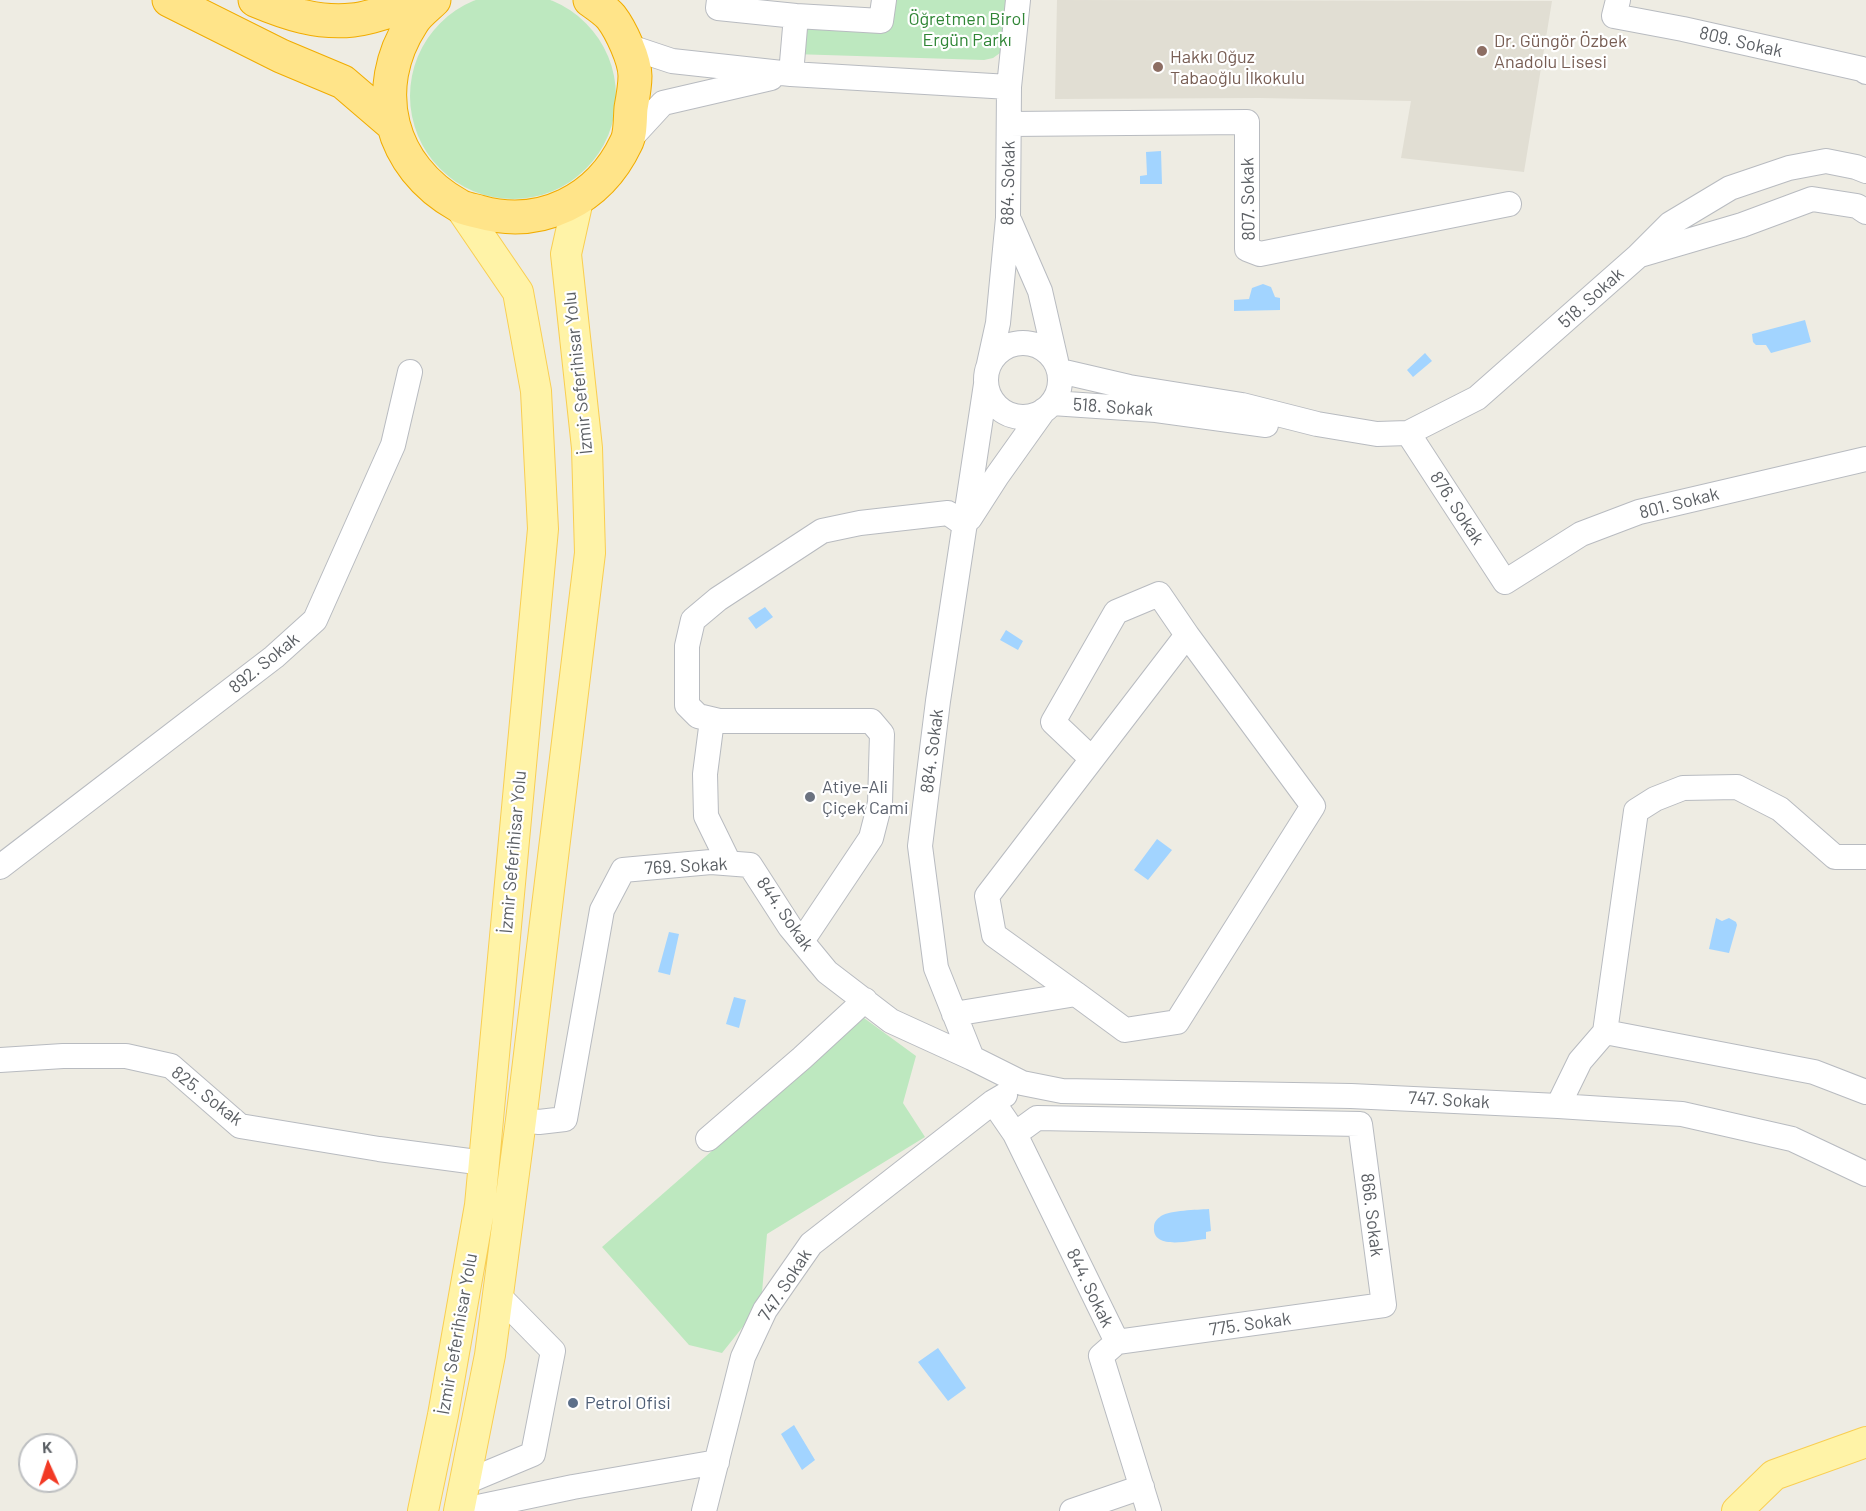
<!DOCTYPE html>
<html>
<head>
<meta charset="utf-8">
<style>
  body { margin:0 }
  #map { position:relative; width:1866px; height:1511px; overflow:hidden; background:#eeece3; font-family:Barlow,sans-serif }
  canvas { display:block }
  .north { position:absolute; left:18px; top:1433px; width:60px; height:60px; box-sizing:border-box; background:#fff; border:2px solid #bdbfc1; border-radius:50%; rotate:357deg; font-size:16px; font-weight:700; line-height:24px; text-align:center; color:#5b5f64 }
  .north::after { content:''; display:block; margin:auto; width:21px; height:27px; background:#f23a25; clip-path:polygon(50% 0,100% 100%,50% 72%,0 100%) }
</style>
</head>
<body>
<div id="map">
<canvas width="1866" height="1511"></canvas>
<div class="north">K</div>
</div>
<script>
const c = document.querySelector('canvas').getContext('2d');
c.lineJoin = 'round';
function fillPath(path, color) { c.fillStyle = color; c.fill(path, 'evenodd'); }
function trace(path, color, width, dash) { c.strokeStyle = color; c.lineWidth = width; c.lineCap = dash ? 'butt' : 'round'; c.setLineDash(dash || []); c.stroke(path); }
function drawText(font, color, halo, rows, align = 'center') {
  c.font = font + ' Barlow,sans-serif'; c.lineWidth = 4.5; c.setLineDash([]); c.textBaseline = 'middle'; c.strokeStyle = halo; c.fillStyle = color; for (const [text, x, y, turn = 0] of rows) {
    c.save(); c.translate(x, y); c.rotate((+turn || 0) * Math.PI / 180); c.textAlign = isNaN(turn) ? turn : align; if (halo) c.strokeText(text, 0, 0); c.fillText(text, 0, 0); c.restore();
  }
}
const education = new Path2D(`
  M 1057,0 L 1552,1 L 1524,172 L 1401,158 L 1411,101 L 1260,98 L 1055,99 Z`);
const green = new Path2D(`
  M410 96a103 103 0 1 1 206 0a103 103 0 1 1-206 0Z
  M 884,0 L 1006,0 L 1000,53 L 993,58 L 984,60 L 793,54 L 795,23 L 872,30 Z
  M 864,1018 L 916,1056 L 903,1103 L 925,1137 L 767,1234 L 761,1304 L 722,1353 L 689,1345 L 602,1247 Z`);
const water = new Path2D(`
  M 1161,151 L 1162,184 L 1140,184 L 1140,176 L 1147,175 L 1146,152 Z
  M 1263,284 L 1271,287 L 1275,297 L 1280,298 L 1280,310 L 1234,311 L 1234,300 L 1249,299 L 1252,288 Z
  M 1805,320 L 1811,342 L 1771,353 L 1766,345 L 1756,345 L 1753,342 L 1752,334 Z
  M 1425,353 L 1432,361 L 1413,377 L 1407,370 Z
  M 765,607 L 773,617 L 756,629 L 748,618 Z
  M 1006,630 L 1023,641 L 1018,650 L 1000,640 Z
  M 1157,839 L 1172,850 L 1148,880 L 1134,870 Z
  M 1716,918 L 1722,921 L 1729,918 L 1736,922 L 1737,925 L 1729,953 L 1709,949 Z
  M 669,932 L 679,934 L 670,975 L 658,972 Z
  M 734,997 L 746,1000 L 739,1028 L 726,1024 Z
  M 1209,1209 L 1211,1231 L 1206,1232 L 1206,1239 C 1192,1240 1152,1251 1154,1227 C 1154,1222 1157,1219 1161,1216 C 1171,1210 1196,1210 1209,1209 Z
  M 938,1348 L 966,1388 L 948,1401 L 918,1362 Z
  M 794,1425 L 815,1460 L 802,1470 L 781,1434 Z`);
const minor = new Path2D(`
  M 719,0 L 718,8 L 796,16 L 881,21 L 884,0
  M 1618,0 L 1614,16 L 1683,29 L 1862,69 L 1866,72
  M 627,46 L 672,61 L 791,74 L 1009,87
  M 791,74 L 796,16
  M 1009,124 L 1247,122 L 1247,249 L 1260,254 L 1509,204
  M 628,141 L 663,103 L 771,78
  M 1010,222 L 1040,291 L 1056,361
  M 1640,255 L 1742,225 L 1812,199 L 1857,206 L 1866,212
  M986 380a37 37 0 1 1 74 0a37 37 0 1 1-74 0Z
  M 989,364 L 998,323 L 1008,218 L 1009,87 L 1018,0
  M 1060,371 L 1129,387 L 1242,405 L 1317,424 L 1377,434 L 1408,433 L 1477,398 L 1638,256 L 1670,224 L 1730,188 L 1789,168 L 1826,161 L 1856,167 L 1866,171
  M 986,384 L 938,701 L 920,846 L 936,968 L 972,1058 L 1022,1083 L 1062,1091 L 1351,1096 L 1558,1106 L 1682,1114 L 1792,1139 L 1866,1174
  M 1052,403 L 1156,410 L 1266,425
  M 1408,433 L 1505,582 L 1581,534 L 1639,512 L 1866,459
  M 970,518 L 997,476 L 1044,410
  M 712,720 L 705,774 L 706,816 L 729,863
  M 1092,759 L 1053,722 L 1116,612 L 1159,594 L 1187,635
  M 1866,857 L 1835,857 L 1780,809 L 1737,787 L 1683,788 L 1655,799 L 1636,811 L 1605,1032 L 1814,1072 L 1866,1092
  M 0,867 L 274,657 L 315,620 L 393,445 L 410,372
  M 802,941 L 871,838 L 880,803 L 882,734 L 871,721 L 719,721 L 698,716 L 687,705 L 687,646 L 693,620 L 718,599 L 822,531 L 860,523 L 948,513 L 965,525
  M 954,1014 L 1076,994 L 1125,1030 L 1177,1022 L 1313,806 L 1187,635 L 987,896 L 994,935 L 1076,994
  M 0,1060 L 63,1056 L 126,1056 L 171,1066 L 240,1126 L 379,1149 L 484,1163
  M 1005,1095 L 993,1102 L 1015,1134 L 1117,1342 L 1101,1356 L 1149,1511
  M 1558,1106 L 1580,1061 L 1605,1032
  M 521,1120 L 539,1122 L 565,1119 L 602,910 L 623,870 L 711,862 L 750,865 L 790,927 L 827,972 L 891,1021 L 972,1058
  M 1015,1134 L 1037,1118 L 1360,1124 L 1384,1305 L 1117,1342
  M 708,1139 L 802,1058 L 865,1000
  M 466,1482 L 533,1454 L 553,1351 L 497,1294
  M 459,1511 L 573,1487 L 717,1462
  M 704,1511 L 743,1357 L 765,1310 L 811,1244 L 993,1102
  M 1072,1511 L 1142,1487`);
const major = new Path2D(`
  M 423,1511 L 443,1415 L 480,1205 L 543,529 L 536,391 L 518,292 L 460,207
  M 459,1511 L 490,1355 L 521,1120 L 590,553 L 587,448 L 566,254 L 578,200
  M 1737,1511 L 1774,1475 L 1866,1442`);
const highway = new Path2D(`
  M 169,0 L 281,56 L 343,82 L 392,124
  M 255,0 C 286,13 318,24 353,20 C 374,18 403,6 424,0
  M 434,0 C 427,7 417,14 412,23 C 369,89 390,167 458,205 C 464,209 473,210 480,212 C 541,229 599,200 626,143 C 631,134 630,118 631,108 C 633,97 635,86 635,76 C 635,60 621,30 611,17 C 606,11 597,5 590,0`);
const markers = [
  [1482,51,6,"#8d6e63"],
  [1158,67,6,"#8d6e63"],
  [810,797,6,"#6b7280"],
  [573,1403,6,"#5c6f8a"]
];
const parkNames = [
  ["Öğretmen Birol",967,19],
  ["Ergün Parkı",967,40]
];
const educationNames = [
  ["Dr. Güngör Özbek",1494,41],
  ["Anadolu Lisesi",1494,62],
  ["Hakkı Oğuz",1170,57],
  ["Tabaoğlu İlkokulu",1170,78]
];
const streetNames = [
  ["809. Sokak",1741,42,13],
  ["884. Sokak",1008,183,-89],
  ["807. Sokak",1248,199,-91],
  ["518. Sokak",1591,298,-42],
  ["İzmir Seferihisar Yolu",578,373,-96],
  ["518. Sokak",1113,407,4],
  ["801. Sokak",1679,503,-14],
  ["876. Sokak",1457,508,57],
  ["892. Sokak",264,663,-39],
  ["884. Sokak",932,751,-83],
  ["İzmir Seferihisar Yolu",513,852,-85],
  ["769. Sokak",686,866,-3],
  ["844. Sokak",785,914,55],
  ["825. Sokak",207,1096,38],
  ["747. Sokak",1449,1100,3],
  ["866. Sokak",1372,1215,83],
  ["747. Sokak",785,1285,-57],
  ["844. Sokak",1090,1288,64],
  ["775. Sokak",1250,1324,-8],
  ["İzmir Seferihisar Yolu",457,1334,-80]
];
const worshipNames = [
  ["Atiye-Ali",822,787],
  ["Çiçek Cami",822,808]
];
const serviceNames = [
  ["Petrol Ofisi",585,1403]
];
fillPath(education, '#e1ded3');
fillPath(green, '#bde8bf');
fillPath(water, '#a2d4ff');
trace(minor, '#b8bbc0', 26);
trace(major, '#f9ce51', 32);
trace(highway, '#f1ac00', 35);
trace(minor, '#fff', 24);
trace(major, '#fff3a7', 30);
trace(highway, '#ffe489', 33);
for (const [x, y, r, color] of markers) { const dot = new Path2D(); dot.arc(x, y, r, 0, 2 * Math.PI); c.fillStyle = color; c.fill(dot); trace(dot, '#fff', 2); }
drawText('18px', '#308636', '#fff', parkNames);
drawText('18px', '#785e54', '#fff', educationNames, 'left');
drawText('18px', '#5b5f64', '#fff', streetNames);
drawText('18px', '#5b616d', '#fff', worshipNames, 'left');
drawText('18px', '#4e5e75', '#fff', serviceNames, 'left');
</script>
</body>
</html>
